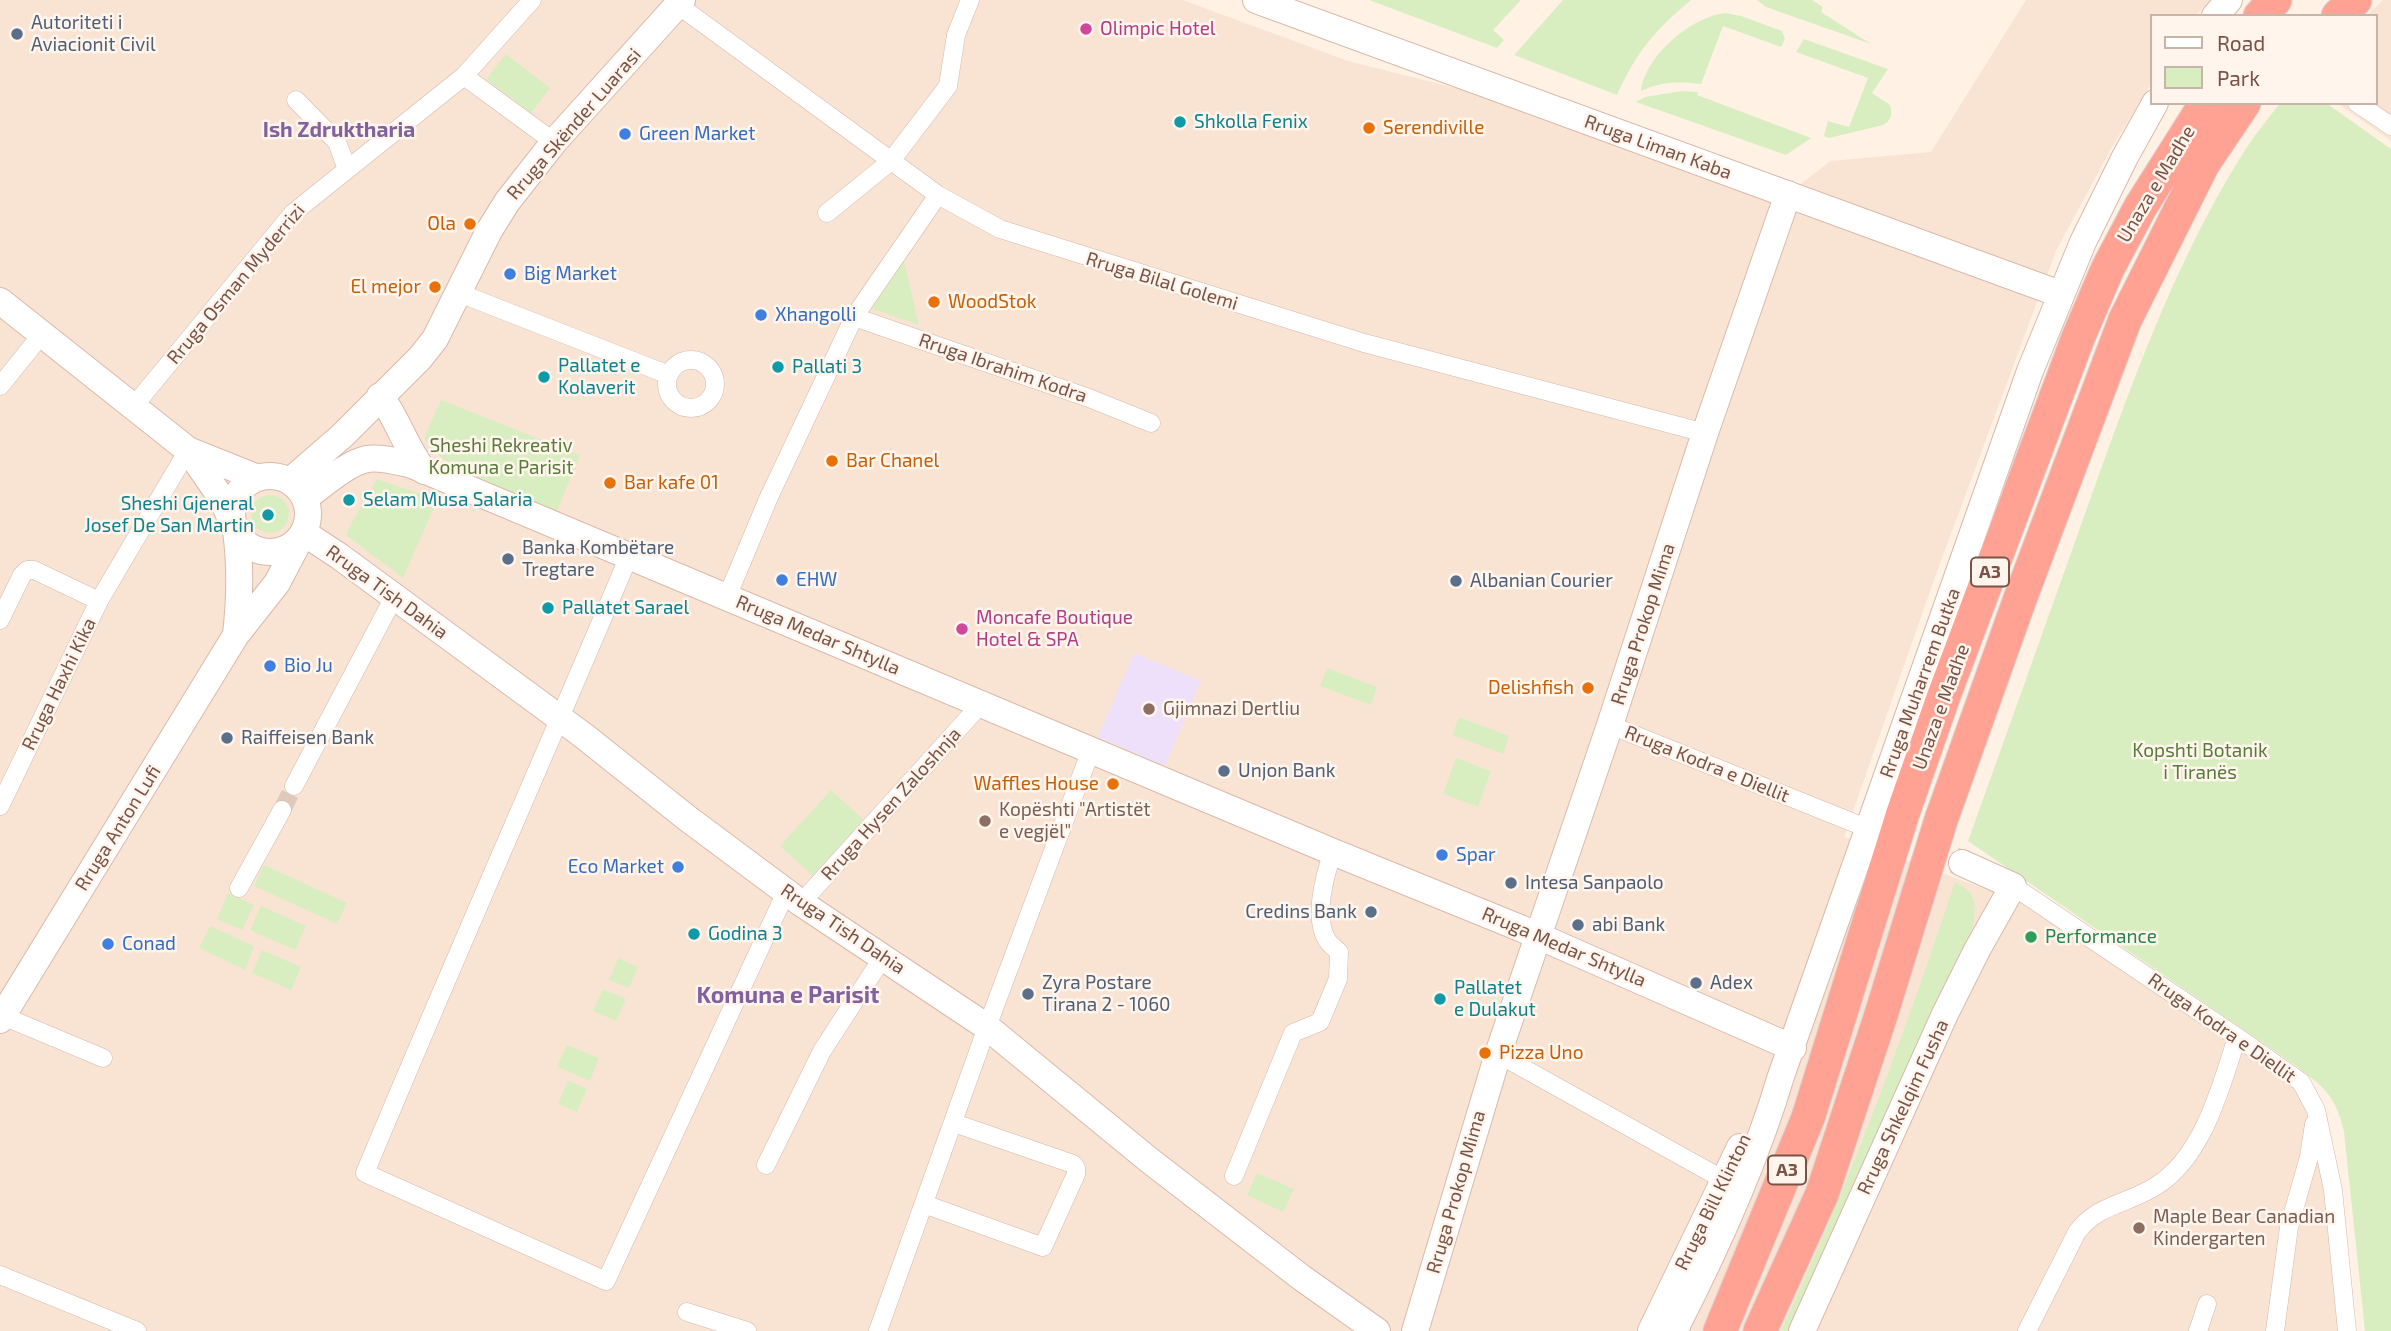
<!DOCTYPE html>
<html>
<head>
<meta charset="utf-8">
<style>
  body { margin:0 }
  #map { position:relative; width:2391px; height:1331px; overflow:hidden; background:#fff1e4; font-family:"Exo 2",sans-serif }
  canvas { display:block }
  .legend { position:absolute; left:2150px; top:14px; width:228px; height:91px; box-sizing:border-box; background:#fff5ec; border:2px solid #cab4aa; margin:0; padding:9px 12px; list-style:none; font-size:21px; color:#7a5246 }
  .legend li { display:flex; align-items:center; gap:14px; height:35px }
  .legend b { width:35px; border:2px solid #cab4aa }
</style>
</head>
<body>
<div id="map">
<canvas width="2391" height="1331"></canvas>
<ul class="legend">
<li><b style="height:9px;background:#fff"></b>Road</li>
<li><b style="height:19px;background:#d9eec0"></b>Park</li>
</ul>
</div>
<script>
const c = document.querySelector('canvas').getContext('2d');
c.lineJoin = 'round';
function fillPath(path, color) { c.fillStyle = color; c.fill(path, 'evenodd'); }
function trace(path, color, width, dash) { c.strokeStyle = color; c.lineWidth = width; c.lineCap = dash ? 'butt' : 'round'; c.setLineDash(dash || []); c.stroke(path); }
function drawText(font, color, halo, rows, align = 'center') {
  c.font = font + ' "Exo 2",sans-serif'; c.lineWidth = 5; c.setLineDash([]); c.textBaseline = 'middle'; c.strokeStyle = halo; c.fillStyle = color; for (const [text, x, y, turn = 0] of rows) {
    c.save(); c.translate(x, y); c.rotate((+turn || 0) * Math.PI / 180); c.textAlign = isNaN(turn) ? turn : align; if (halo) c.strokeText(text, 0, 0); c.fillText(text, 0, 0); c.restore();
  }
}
const residential = new Path2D(`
  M 0,0 L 1183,0 L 1348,61 L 1591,122 L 1788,194 L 1830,161 L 1931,152 L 2026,0 L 2211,0 L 2195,16 L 2151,16 L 2151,84 L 2112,147 L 2056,251 L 1935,577 L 1844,837 L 2026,904 L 2301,1082 L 2316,1110 L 2347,1331 L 0,1331 Z
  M 2383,0 L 2391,0 L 2391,141 L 2337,103 L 2375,103 L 2375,16 L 2366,16 Z`);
const education = new Path2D(`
  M 1134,653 L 1201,681 L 1165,766 L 1098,737 Z`);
const green = new Path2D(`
  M 1369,0 L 1521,0 L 1493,30 L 1504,40 L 1497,48 Z
  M 1563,0 L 1691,0 C 1655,30 1637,51 1617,95 L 1514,55 Z
  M 1757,0 L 1812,0 L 1823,7 L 1821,12 L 1871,44 L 1766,7 Z
  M 1725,13 L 1741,16 L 1782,31 L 1785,39 L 1781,47 L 1723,26 L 1701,84 C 1680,81 1659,82 1641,91 C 1645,56 1691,17 1725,13 Z
  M 1804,39 L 1888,69 L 1872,93 L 1890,105 C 1893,114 1891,121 1883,125 L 1829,138 L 1824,136 L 1828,121 L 1849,127 L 1868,78 L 1796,52 Z
  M 506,54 L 550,88 L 531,113 L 486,79 Z
  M 1682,91 L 1698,92 L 1697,95 L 1811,138 L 1786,155 L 1636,102 L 1645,97 Z
  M 2280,103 L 2326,103 L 2391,149 L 2391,1331 L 2365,1331 L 2344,1132 C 2335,1093 2323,1087 2292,1063 L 1968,841 C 2006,735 2044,629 2082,522 C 2127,397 2171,268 2242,155 C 2253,137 2267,120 2280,103 Z
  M 904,261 L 919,325 L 872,309 Z
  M 441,400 L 580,455 L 557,511 C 509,493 455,481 424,438 Z
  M 377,479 L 433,498 L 436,503 L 403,578 L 347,536 L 347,531 Z
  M251 514a19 19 0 1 1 38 0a19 19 0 1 1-38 0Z
  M 1327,668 L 1377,687 L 1371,705 L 1320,686 Z
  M 1459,717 L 1509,736 L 1503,754 L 1452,735 Z
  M 1456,758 L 1491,771 L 1478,807 L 1443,794 Z
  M 831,790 L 864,820 L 813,876 L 780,846 Z
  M 264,865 L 347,903 L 337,924 L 254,886 Z
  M 1955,882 C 1978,893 1977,907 1972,930 L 1788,1331 L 1781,1331 C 1849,1185 1904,1035 1955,882 Z
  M 228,893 L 254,905 L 242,930 L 217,919 Z
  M 261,906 L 306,926 L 295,950 L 250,930 Z
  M 210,926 L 254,946 L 245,970 L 199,948 Z
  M 262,950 L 301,967 L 291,990 L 252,973 Z
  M 618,958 L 638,967 L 629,988 L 609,980 Z
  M 603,989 L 626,999 L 616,1021 L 593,1011 Z
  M 567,1045 L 599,1058 L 590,1081 L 557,1067 Z
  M 568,1080 L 587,1089 L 577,1112 L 558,1104 Z
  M 1257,1173 L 1294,1189 L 1283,1212 L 1247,1195 Z`);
const streetTunnel = new Path2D(`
  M 282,810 L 294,786`);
const secondaryTunnel = new Path2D(`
  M 1881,834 L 1962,863`);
const street = new Path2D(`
  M 678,5 L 938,195 L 1000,229 L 1364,343 L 1705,433
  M 464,76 L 554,142
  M 296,100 L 337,142 L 347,169
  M 2357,103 L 2391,126
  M 827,213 L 891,161 L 948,86 L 956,35 L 970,0
  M 459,293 L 669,375
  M 854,317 L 1089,398 L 1151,423
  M667 384a24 24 0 1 1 48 0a24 24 0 1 1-48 0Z
  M 0,386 L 42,334
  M 133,407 L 293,213 L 464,76 L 532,0
  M 629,556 C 542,762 451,966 365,1173 L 606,1281 L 786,892
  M 727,597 L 769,497 L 854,317 L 938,195
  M 99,601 L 188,450
  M 0,620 L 22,575 L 27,570 L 34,570 L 99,601 L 0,806
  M 1610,725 L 1869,829
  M 294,786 L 394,597
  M 2013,886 L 2237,1037 L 2301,1082 L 2316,1110 L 2333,1190 L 2347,1331
  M 239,888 L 282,810
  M 801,903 L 981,704
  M 3,1016 L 103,1058
  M 1498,1054 L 1724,1180
  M 766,1165 L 822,1051 L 883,957
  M 1234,1176 L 1293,1033 L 1320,1022 L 1338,979 L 1339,952 C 1335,948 1329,944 1327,940 C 1313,917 1325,874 1333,852
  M 924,1204 L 1043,1247 L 1076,1174 L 1076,1168 L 1073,1164 L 954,1123
  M 0,1275 L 137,1331
  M 687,1312 L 747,1331
  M 878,1331 L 987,1027 L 1091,750
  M 2027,1331 L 2077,1232 C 2098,1204 2128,1204 2156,1186 C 2203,1157 2221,1087 2237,1037
  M 2198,1331 L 2207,1304
  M 2275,1331 L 2289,1227 L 2309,1157 L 2314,1124`);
const secondary = new Path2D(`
  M 1256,0 L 2060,294
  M 2215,16 L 2229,0
  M 0,301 L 188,450 L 258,478
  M 380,396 C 399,420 404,446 424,471
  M 189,451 L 222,499 L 232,521
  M232 514a38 38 0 1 1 76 0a38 38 0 1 1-76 0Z
  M 290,481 L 343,435 L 420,358 L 435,339 L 489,231 L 507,202 L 554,142 L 682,0
  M 305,498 C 322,486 347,463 367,459 C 382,457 398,462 412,465 L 1333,852 L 1520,928 L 1793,1048
  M 236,531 C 241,567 240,599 236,635
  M 304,533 L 339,556 L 584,736 L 687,818 L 801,903 L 987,1027 L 1149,1160 L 1302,1278 L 1377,1331
  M 0,1020 L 236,635 L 277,583 L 300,539
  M 1415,1331 L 1498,1054 L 1610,725 L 1705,433 L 1788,194
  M 1651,1331 L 1740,1147
  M 1674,1331 C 1716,1249 1755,1164 1781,1076 L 2030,371 L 2083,242 L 2125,157 L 2155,103
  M 1802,1331 L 1945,1014 L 1977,950 L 2013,886 L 1962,863`);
const highway = new Path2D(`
  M 2260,16 L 2275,0
  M 2338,16 L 2355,0
  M 1720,1331 L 1808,1118 L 1903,813 L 1943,698 L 2078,338 L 2108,268 L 2141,206 L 2206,103
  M 1760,1331 L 1822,1194 L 1881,1015 L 1941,820 L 2020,599 L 2125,320 L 2203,164 L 2244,103`);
const markers = [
  [1086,29,7,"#d1479c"],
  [17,34,7,"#5c6f8a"],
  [1180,122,7,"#0f9aa8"],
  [1369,128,7,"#e8710a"],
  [625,134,7,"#3f7fe0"],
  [470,224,7,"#e8710a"],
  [510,274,7,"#3f7fe0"],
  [435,287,7,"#e8710a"],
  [934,302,7,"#e8710a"],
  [761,315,7,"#3f7fe0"],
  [778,367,7,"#0f9aa8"],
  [544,377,7,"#0f9aa8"],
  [832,461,7,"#e8710a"],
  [610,483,7,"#e8710a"],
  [349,500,7,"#0f9aa8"],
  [268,515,7,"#0f9aa8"],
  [508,559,7,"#5c6f8a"],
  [782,580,7,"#3f7fe0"],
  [1456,581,7,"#5c6f8a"],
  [548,608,7,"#0f9aa8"],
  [962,629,7,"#d1479c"],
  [270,666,7,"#3f7fe0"],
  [1588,688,7,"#e8710a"],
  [1149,709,7,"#8d6e63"],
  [227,738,7,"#5c6f8a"],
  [1224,771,7,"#5c6f8a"],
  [1113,784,7,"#e8710a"],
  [985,821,7,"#8d6e63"],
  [1442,855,7,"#3f7fe0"],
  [678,867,7,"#3f7fe0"],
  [1511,883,7,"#5c6f8a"],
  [1371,912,7,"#5c6f8a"],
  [1578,925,7,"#5c6f8a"],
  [694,934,7,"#0f9aa8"],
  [2031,937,7,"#2e9e5b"],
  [108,944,7,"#3f7fe0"],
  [1696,983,7,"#5c6f8a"],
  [1028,994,7,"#5c6f8a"],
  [1440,999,7,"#0f9aa8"],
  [1485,1053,7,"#e8710a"],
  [2139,1228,7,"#8d6e63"]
];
const shields = [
  [1990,572,38],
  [1787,1170,38]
];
const shieldNames = [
  ["A3",1990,572],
  ["A3",1787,1170]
];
const serviceNames = [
  ["Autoriteti i",31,23],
  ["Aviacionit Civil",31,45],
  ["Banka Kombëtare",522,548],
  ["Tregtare",522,570],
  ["Albanian Courier",1470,581],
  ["Raiffeisen Bank",241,738],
  ["Unjon Bank",1238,771],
  ["Intesa Sanpaolo",1525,883],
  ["Credins Bank",1357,912,"right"],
  ["abi Bank",1592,925],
  ["Zyra Postare",1042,983],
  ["Tirana 2 - 1060",1042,1005],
  ["Adex",1710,983]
];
const hotelNames = [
  ["Olimpic Hotel",1100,29],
  ["Moncafe Boutique",976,618],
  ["Hotel & SPA",976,640]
];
const cultureNames = [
  ["Shkolla Fenix",1194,122],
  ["Pallatet e",558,366],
  ["Kolaverit",558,388],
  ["Pallati 3",792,367],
  ["Selam Musa Salaria",363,500],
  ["Sheshi Gjeneral",254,504,"right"],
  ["Josef De San Martin",254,526,"right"],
  ["Pallatet Sarael",562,608],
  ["Godina 3",708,934],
  ["Pallatet",1454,988],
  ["e Dulakut",1454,1010]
];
const streetNames = [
  ["Rruga Skënder Luarasi",574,124,-49],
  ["Rruga Liman Kaba",1658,147,20],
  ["Unaza e Madhe",2156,184,-59],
  ["Rruga Bilal Golemi",1162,281,17],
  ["Rruga Osman Myderrizi",236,284,-50],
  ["Rruga Ibrahim Kodra",1003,368,19],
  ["Rruga Tish Dahia",387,592,36],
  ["Rruga Prokop Mima",1643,624,-72],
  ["Rruga Medar Shtylla",818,635,23],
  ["Rruga Muharrem Butka",1920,683,-70],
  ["Rruga Haxhi Kika",59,684,-64],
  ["Unaza e Madhe",1941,707,-70],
  ["Rruga Kodra e Diellit",1707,764,22],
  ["Rruga Hysen Zaloshnja",891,804,-48],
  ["Rruga Anton Lufi",118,828,-58],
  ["Rruga Tish Dahia",843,929,34],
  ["Rruga Medar Shtylla",1564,947,23],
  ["Rruga Kodra e Diellit",2222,1028,35],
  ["Rruga Shkelqim Fusha",1903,1107,-65],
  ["Rruga Prokop Mima",1456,1192,-74],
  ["Rruga Bill Klinton",1713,1202,-64]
];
const foodNames = [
  ["Serendiville",1383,128],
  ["Ola",456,224,"right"],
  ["El mejor",421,287,"right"],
  ["WoodStok",948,302],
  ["Bar Chanel",846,461],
  ["Bar kafe 01",624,483],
  ["Delishfish",1574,688,"right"],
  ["Waffles House",1099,784,"right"],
  ["Pizza Uno",1499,1053]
];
const shopNames = [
  ["Green Market",639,134],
  ["Big Market",524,274],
  ["Xhangolli",775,315],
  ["EHW",796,580],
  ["Bio Ju",284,666],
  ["Spar",1456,855],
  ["Eco Market",664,867,"right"],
  ["Conad",122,944]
];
const parkNames = [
  ["Sheshi Rekreativ",501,446],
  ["Komuna e Parisit",501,468],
  ["Kopshti Botanik",2200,751],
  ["i Tiranës",2200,773]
];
const educationNames = [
  ["Gjimnazi Dertliu",1163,709],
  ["Kopështi \"Artistët",999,810],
  ["e vegjël\"",999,832],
  ["Maple Bear Canadian",2153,1217],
  ["Kindergarten",2153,1239]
];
const leisureNames = [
  ["Performance",2045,937]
];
const neighbourhoodNames = [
  ["Ish Zdruktharia",339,130]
];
const quarterNames = [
  ["Komuna e Parisit",788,995]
];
fillPath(residential, '#f9e4d4');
fillPath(education, '#eee0fb');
fillPath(green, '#d9eec0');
trace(streetTunnel, '#dec9bc', 18, [18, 9]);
trace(secondaryTunnel, '#dec9bc', 26, [26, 13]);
trace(street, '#d4b8ab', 19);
trace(secondary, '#dab9aa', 28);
trace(highway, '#dcd2cf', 35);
trace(street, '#fff', 18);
trace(secondary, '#fff', 26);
trace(highway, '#ffa294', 33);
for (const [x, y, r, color] of markers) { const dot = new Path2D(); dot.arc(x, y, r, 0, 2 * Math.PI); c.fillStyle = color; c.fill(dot); trace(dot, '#fff5ec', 2.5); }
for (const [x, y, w] of shields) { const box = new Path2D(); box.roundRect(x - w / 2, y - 14.5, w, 29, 5); c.fillStyle = '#fff5ec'; c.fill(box); trace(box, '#7a5246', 2); }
drawText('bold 18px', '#7a5246', null, shieldNames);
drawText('19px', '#4e5e75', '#fff5ec', serviceNames, 'left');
drawText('19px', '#b23c85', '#fff5ec', hotelNames, 'left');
drawText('19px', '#0d838f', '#fff5ec', cultureNames, 'left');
drawText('19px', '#7a5246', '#fff5ec', streetNames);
drawText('19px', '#c56008', '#fff5ec', foodNames, 'left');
drawText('19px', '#366cbe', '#fff5ec', shopNames, 'left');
drawText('19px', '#567b3a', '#fff5ec', parkNames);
drawText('19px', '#785e54', '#fff5ec', educationNames, 'left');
drawText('19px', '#27864d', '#fff5ec', leisureNames, 'left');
drawText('bold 21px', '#82619e', '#fff5ec', neighbourhoodNames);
drawText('bold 23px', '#82619e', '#fff5ec', quarterNames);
</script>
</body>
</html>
